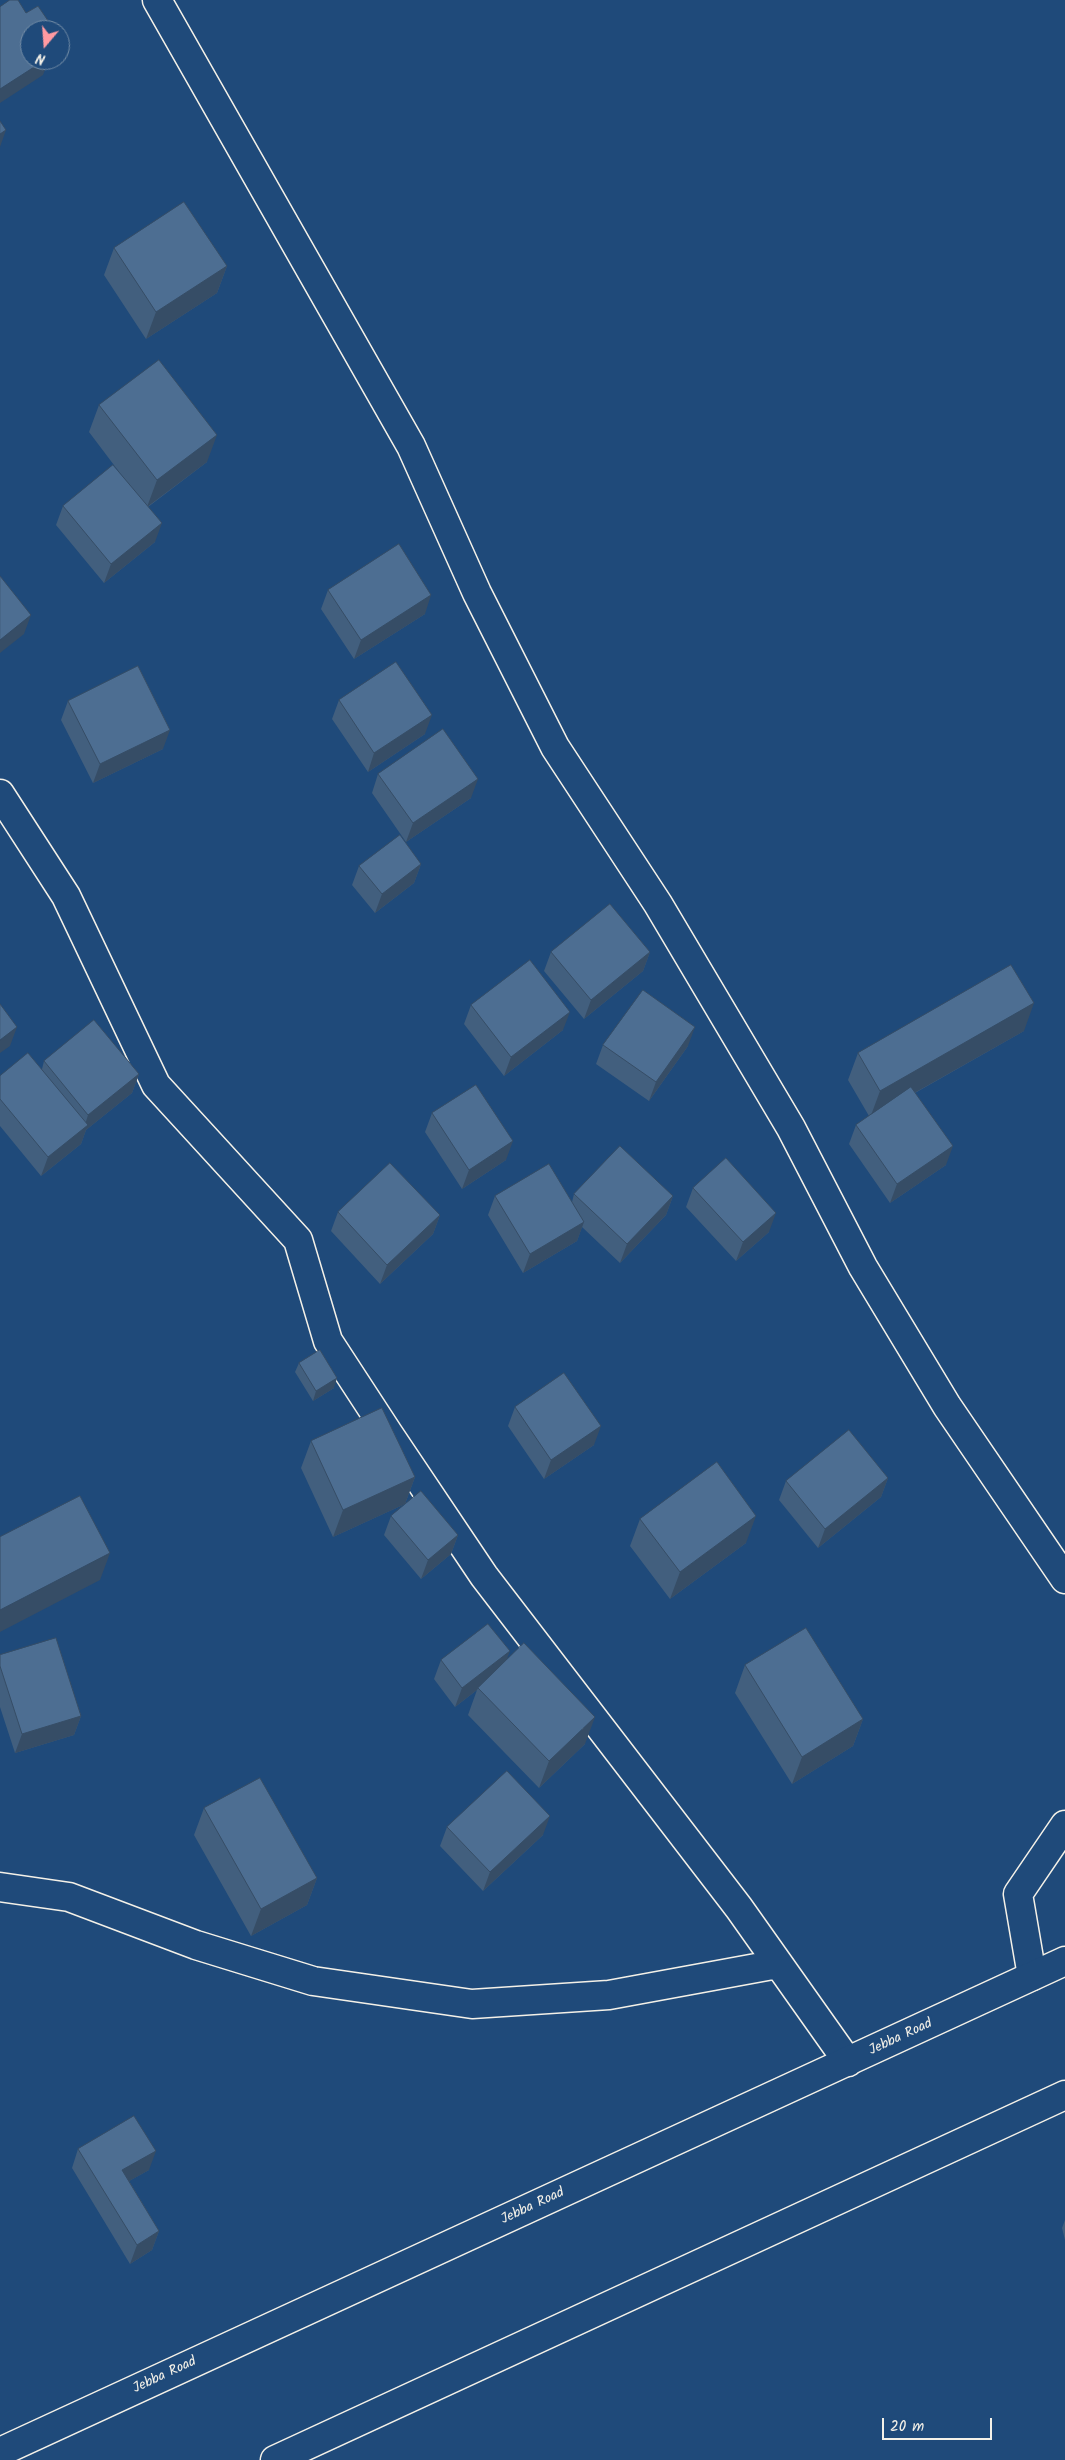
<!DOCTYPE html>
<html>
<head>
<meta charset="utf-8">
<style>
  body { margin:0 }
  #map { position:relative; width:1065px; height:2460px; overflow:hidden; background:#1f4a7a; font-family:Kalam,sans-serif }
  canvas { display:block }
  .north { position:absolute; left:20px; top:20px; width:50px; height:50px; box-sizing:border-box; background:#1f4a7a; border:1px solid #748da6; border-radius:50%; rotate:198deg; font-size:14px; font-weight:700; line-height:20px; text-align:center; color:#f4f1e8 }
  .north::after { content:''; display:block; margin:auto; width:18px; height:22px; background:#ff9aa2; clip-path:polygon(50% 0,100% 100%,50% 72%,0 100%) }
  .scale { position:absolute; left:882px; top:2418px; width:110px; height:22px; box-sizing:border-box; border:2px solid #f4f1e8; border-top:0; padding-left:6px; font-size:15px; line-height:18px; white-space:nowrap; color:#f4f1e8; -webkit-text-stroke:4px #1f4a7a; paint-order:stroke }
</style>
</head>
<body>
<div id="map">
<canvas width="1065" height="2460"></canvas>
<div class="north">N</div>
<div class="scale">20 m</div>
</div>
<script>
const c = document.querySelector('canvas').getContext('2d');
c.lineJoin = 'round';
function trace(path, color, width, dash) { c.strokeStyle = color; c.lineWidth = width; c.lineCap = dash ? 'butt' : 'round'; c.setLineDash(dash || []); c.stroke(path); }
function fillPath(path, color) { c.fillStyle = color; c.fill(path, 'evenodd'); }
function drawText(font, color, halo, rows, align = 'center') {
  c.font = font + ' Kalam,sans-serif'; c.lineWidth = 4; c.setLineDash([]); c.textBaseline = 'middle'; c.strokeStyle = halo; c.fillStyle = color; for (const [text, x, y, turn = 0] of rows) {
    c.save(); c.translate(x, y); c.rotate((+turn || 0) * Math.PI / 180); c.textAlign = isNaN(turn) ? turn : align; if (halo) c.strokeText(text, 0, 0); c.fillText(text, 0, 0); c.restore();
  }
}
const minor = new Path2D(`
  M 157,0 L 411,446 L 477,593 L 555,747 L 658,904 L 791,1128 L 863,1267 L 947,1406 L 1065,1579
  M 0,794 L 66,896 L 156,1085 L 298,1240 L 328,1341 L 388,1433 L 484,1576 L 739,1908 L 848,2062
  M 0,1887 L 69,1897 L 196,1945 L 313,1981 L 472,2004 L 609,1995 L 778,1964
  M 1032,1976 L 1018,1894 L 1065,1825`);
const highway = new Path2D(`
  M 0,2452 L 1065,1961
  M 275,2460 L 1065,2095`);
const wall = new Path2D(`
  M 114,248 L 227,266 L 217,293 L 146,339 L 104,275 Z
  M 99,405 L 207,462 L 148,507 L 155,542 L 104,583 L 56,525 L 63,506 L 126,481 L 89,432 Z
  M 328,590 L 425,614 L 354,659 L 321,609 Z
  M 339,700 L 425,734 L 368,772 L 332,719 Z
  M 68,701 L 163,749 L 93,783 L 61,720 Z
  M 378,774 L 471,798 L 406,842 L 372,793 Z
  M 421,864 L 414,883 L 375,913 L 352,885 L 359,866 Z
  M 551,952 L 650,952 L 643,971 L 584,1019 L 544,971 Z
  M 471,1005 L 563,1030 L 504,1076 L 464,1024 Z
  M 1024,1031 L 915,1093 L 946,1165 L 890,1203 L 849,1144 L 856,1125 L 869,1116 L 848,1080 L 858,1053 Z
  M 603,1045 L 688,1046 L 649,1101 L 596,1064 Z
  M 44,1061 L 139,1074 L 132,1093 L 86,1130 L 81,1144 L 41,1176 L 0,1126 L 0,1076 L 42,1069 Z
  M 432,1113 L 506,1160 L 462,1189 L 425,1132 Z
  M 693,1188 L 769,1232 L 736,1261 L 686,1207 Z
  M 574,1194 L 673,1196 L 666,1215 L 620,1263 L 582,1227 L 577,1241 L 523,1273 L 488,1215 L 495,1196 L 572,1202 Z
  M 338,1212 L 440,1215 L 433,1234 L 380,1284 L 331,1231 Z
  M 299,1363 L 334,1388 L 313,1401 L 295,1372 Z
  M 515,1407 L 594,1445 L 544,1479 L 508,1426 Z
  M 311,1441 L 415,1477 L 405,1504 L 333,1537 L 301,1468 Z
  M 888,1478 L 881,1497 L 818,1548 L 779,1500 L 786,1481 Z
  M 391,1516 L 458,1535 L 451,1554 L 421,1579 L 384,1535 Z
  M 640,1519 L 746,1543 L 670,1599 L 630,1546 Z
  M 0,1655 L 81,1716 L 74,1735 L 15,1753 L 0,1707 Z
  M 441,1660 L 507,1660 L 585,1744 L 539,1788 L 468,1715 L 477,1690 L 455,1707 L 434,1679 Z
  M 745,1665 L 863,1719 L 853,1746 L 792,1784 L 735,1693 Z
  M 204,1808 L 317,1878 L 307,1905 L 251,1936 L 194,1835 Z
  M 447,1827 L 543,1835 L 483,1891 L 440,1846 Z
  M 78,2149 L 149,2170 L 129,2181 L 159,2231 L 152,2250 L 130,2264 L 72,2168 Z
  M 1065,2220 L 1065,2240 L 1062,2228 Z`);
const shadedWall = new Path2D(`
  M 45,60 L 49,60 L 43,75 L 0,103 L 0,89 Z
  M 6,130 L 0,147 L 0,134 Z
  M 227,266 L 217,293 L 146,339 L 156,312 Z
  M 217,435 L 207,462 L 147,507 L 157,480 Z
  M 162,523 L 155,542 L 104,583 L 111,564 Z
  M 431,595 L 425,614 L 354,659 L 361,640 Z
  M 31,615 L 24,634 L 0,653 L 0,640 Z
  M 432,715 L 425,734 L 368,772 L 374,753 Z
  M 170,730 L 163,749 L 93,783 L 100,764 Z
  M 478,779 L 471,798 L 406,842 L 413,823 Z
  M 421,864 L 414,883 L 375,913 L 382,894 Z
  M 650,952 L 643,971 L 584,1019 L 591,1000 Z
  M 1034,1003 L 1024,1031 L 870,1118 L 880,1091 Z
  M 570,1012 L 563,1030 L 504,1076 L 511,1057 Z
  M 17,1027 L 10,1046 L 0,1053 L 0,1040 Z
  M 695,1027 L 688,1046 L 649,1101 L 656,1082 Z
  M 139,1074 L 132,1093 L 86,1130 L 81,1144 L 41,1176 L 48,1157 L 84,1128 L 88,1115 Z
  M 513,1141 L 506,1160 L 462,1189 L 469,1170 Z
  M 953,1146 L 946,1165 L 890,1203 L 897,1184 Z
  M 673,1196 L 666,1215 L 620,1263 L 627,1244 Z
  M 776,1213 L 769,1232 L 736,1261 L 743,1242 Z
  M 440,1215 L 433,1234 L 380,1284 L 387,1265 Z
  M 584,1222 L 577,1241 L 523,1273 L 530,1254 Z
  M 337,1378 L 334,1388 L 313,1401 L 316,1391 Z
  M 601,1426 L 594,1445 L 544,1479 L 551,1460 Z
  M 415,1477 L 405,1504 L 333,1537 L 343,1510 Z
  M 888,1478 L 881,1497 L 818,1548 L 825,1529 Z
  M 756,1516 L 746,1543 L 670,1599 L 680,1572 Z
  M 458,1535 L 451,1554 L 421,1579 L 428,1560 Z
  M 110,1553 L 100,1580 L 0,1632 L 0,1610 Z
  M 510,1651 L 503,1670 L 478,1688 L 477,1690 L 455,1707 L 462,1688 Z
  M 81,1716 L 74,1735 L 15,1753 L 22,1734 Z
  M 595,1717 L 585,1744 L 539,1788 L 549,1761 Z
  M 863,1719 L 853,1746 L 792,1784 L 802,1757 Z
  M 550,1816 L 543,1835 L 483,1891 L 490,1872 Z
  M 317,1878 L 307,1905 L 251,1936 L 261,1909 Z
  M 156,2151 L 149,2170 L 115,2189 L 122,2170 Z
  M 159,2231 L 152,2250 L 130,2264 L 137,2245 Z`);
const building = new Path2D(`
  M 10,0 L 18,0 L 26,13 L 38,6 L 53,28 L 50,30 L 30,30 L 30,60 L 45,60 L 0,89 L 0,7 Z
  M 0,121 L 6,130 L 0,134 Z
  M 184,202 L 227,266 L 156,312 L 114,248 Z
  M 159,360 L 217,435 L 157,480 L 99,405 Z
  M 113,465 L 162,523 L 111,564 L 63,506 Z
  M 399,544 L 431,595 L 361,640 L 328,590 Z
  M 0,576 L 31,615 L 0,640 Z
  M 396,662 L 432,715 L 374,753 L 339,700 Z
  M 138,666 L 170,730 L 100,764 L 68,701 Z
  M 443,729 L 478,779 L 413,823 L 378,774 Z
  M 400,835 L 421,864 L 382,894 L 359,866 Z
  M 610,904 L 650,952 L 591,1000 L 551,952 Z
  M 530,960 L 570,1012 L 511,1057 L 471,1005 Z
  M 1011,965 L 1034,1003 L 880,1091 L 858,1053 Z
  M 643,990 L 695,1027 L 656,1082 L 603,1045 Z
  M 0,1004 L 17,1027 L 0,1040 Z
  M 94,1020 L 139,1074 L 88,1115 L 44,1061 Z
  M 28,1053 L 88,1125 L 48,1157 L 0,1099 L 0,1076 Z
  M 476,1085 L 513,1141 L 469,1170 L 432,1113 Z
  M 911,1087 L 953,1146 L 897,1184 L 856,1125 Z
  M 620,1146 L 673,1196 L 627,1244 L 574,1194 Z
  M 726,1158 L 776,1213 L 743,1242 L 693,1188 Z
  M 390,1163 L 440,1215 L 387,1265 L 338,1212 Z
  M 549,1164 L 584,1222 L 530,1254 L 495,1196 Z
  M 320,1350 L 337,1378 L 316,1391 L 299,1363 Z
  M 564,1373 L 601,1426 L 551,1460 L 515,1407 Z
  M 382,1408 L 415,1477 L 343,1510 L 311,1441 Z
  M 849,1430 L 888,1478 L 825,1529 L 786,1481 Z
  M 717,1462 L 756,1516 L 680,1572 L 640,1519 Z
  M 421,1491 L 458,1535 L 428,1560 L 391,1516 Z
  M 80,1496 L 110,1553 L 0,1610 L 0,1537 Z
  M 488,1624 L 510,1651 L 462,1688 L 441,1660 Z
  M 806,1628 L 863,1719 L 802,1757 L 745,1665 Z
  M 56,1638 L 81,1716 L 22,1734 L 0,1666 L 0,1655 Z
  M 524,1643 L 595,1717 L 549,1761 L 478,1688 Z
  M 507,1771 L 550,1816 L 490,1872 L 447,1827 Z
  M 260,1778 L 317,1878 L 261,1909 L 204,1808 Z
  M 134,2116 L 156,2151 L 122,2170 L 159,2231 L 137,2245 L 78,2149 Z`);
const streetNames = [
  ["Jebba Road",901,2038,-25],
  ["Jebba Road",533,2207,-25],
  ["Jebba Road",165,2376,-25]
];
trace(minor, '#f4f1e8', 31);
trace(highway, '#f4f1e8', 31);
trace(minor, '#1f4a7a', 28);
trace(highway, '#1f4a7a', 28);
fillPath(wall, '#425f7e');
fillPath(shadedWall, '#364d66');
fillPath(building, '#4d6e92');
trace(building, '#364d66', 1);
drawText('14px', '#f4f1e8', '#1f4a7a', streetNames);
</script>
</body>
</html>
